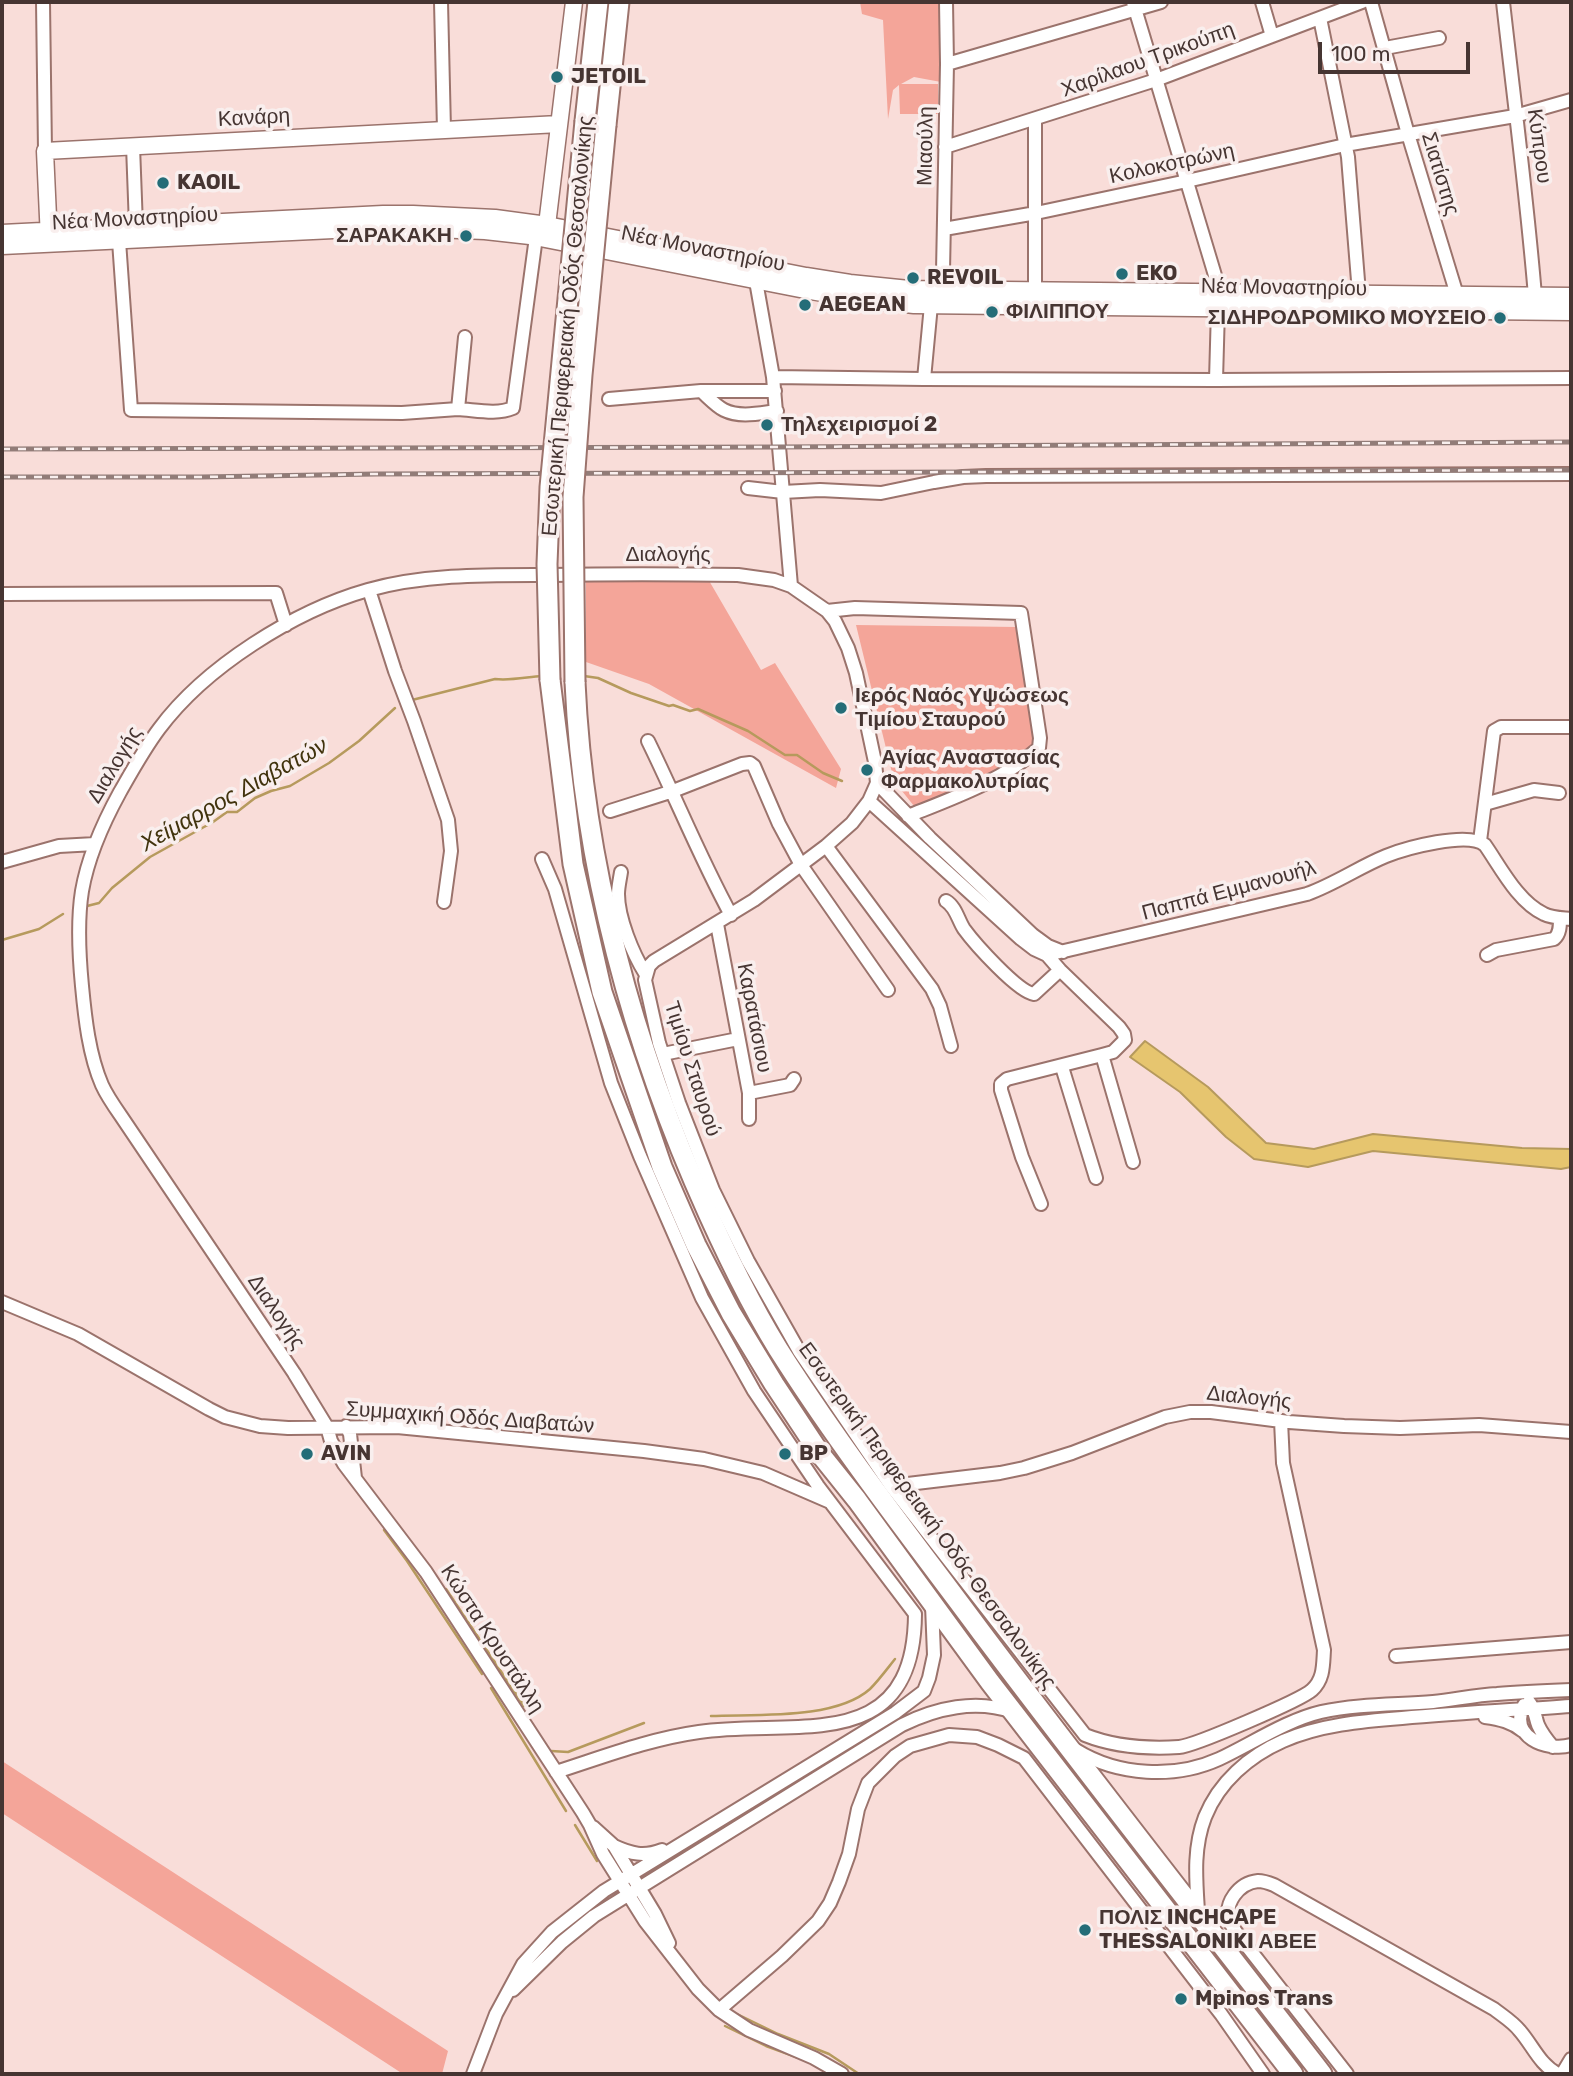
<!DOCTYPE html>
<html>
<head>
<meta charset="utf-8">
<style>
  body { margin:0 }
  #map { position:relative; width:1573px; height:2076px; overflow:hidden; background:#f9ddd9; font-family:Rubik,sans-serif }
  canvas { display:block }
  .frame { position:absolute; inset:0; border:4px solid #463532; pointer-events:none }
  .scale { position:absolute; left:1318px; top:42px; width:152px; height:32px; box-sizing:border-box; border:4px solid #463532; border-top:0; padding-left:9px; font-size:21px; line-height:24px; white-space:nowrap; color:#463532; -webkit-text-stroke:5px #f9efee; paint-order:stroke }
</style>
</head>
<body>
<div id="map">
<canvas width="1573" height="2076"></canvas>
<div class="frame"></div>
<div class="scale">100 m</div>
</div>
<script>
const c = document.querySelector('canvas').getContext('2d');
c.lineJoin = 'round';
function fillPath(path, color) { c.fillStyle = color; c.fill(path, 'evenodd'); }
function trace(path, color, width, dash) { c.strokeStyle = color; c.lineWidth = width; c.lineCap = dash ? 'butt' : 'round'; c.setLineDash(dash || []); c.stroke(path); }
function drawText(font, color, halo, rows, align = 'center') {
  c.font = font + ' Rubik,sans-serif'; c.lineWidth = 7; c.setLineDash([]); c.textBaseline = 'middle'; c.strokeStyle = halo; c.fillStyle = color; for (const [text, x, y, turn = 0] of rows) {
    c.save(); c.translate(x, y); c.rotate((+turn || 0) * Math.PI / 180); c.textAlign = isNaN(turn) ? turn : align; if (halo) c.strokeText(text, 0, 0); c.fillText(text, 0, 0); c.restore();
  }
}
const green = new Path2D(`
  M 860,2 L 941,2 L 941,82 L 914,77 L 901,84 L 938,84 L 938,114 L 900,114 L 899,85 L 893,90 L 888,119 L 883,20 L 862,14 Z
  M 704,572 L 761,670 L 775,663 L 841,769 L 836,788 L 649,684 L 586,662 L 586,574 Z
  M 856,625 L 1017,627 L 1036,747 L 981,782 L 914,806 L 894,781 Z
  M 2,1761 L 448,2051 L 442,2074 L 403,2074 L 2,1813 Z`);
const water = new Path2D(`
  M 1145,1041 L 1208,1087 L 1266,1143 L 1314,1149 L 1373,1134 L 1522,1148 L 1571,1149 L 1571,1167 L 1561,1169 L 1373,1151 L 1308,1167 L 1254,1159 L 1226,1137 L 1180,1092 L 1130,1057 Z`);
const stream = new Path2D(`
  M 584,676 L 598,678 L 631,693 L 669,706 L 673,705 L 690,711 L 698,709 L 748,731 L 785,755 L 797,755 L 823,773 L 842,781
  M 412,700 L 495,679 C 510,681 527,677 542,676
  M 87,906 L 99,903 L 112,888 L 150,857 L 213,822 L 227,812 L 237,812 L 255,798 L 271,791 L 290,786 L 329,763 L 359,741 L 395,708
  M 2,940 L 39,929 L 63,914
  M 384,1530 L 407,1561 L 482,1674
  M 446,1589 L 524,1706
  M 491,1688 L 566,1811
  M 711,1716 C 757,1714 835,1720 870,1689 C 879,1680 887,1669 895,1659
  M 551,1751 L 568,1752 L 644,1723
  M 575,1825 L 597,1861
  M 737,2014 L 778,2034 L 829,2054 L 859,2074
  M 725,2026 L 766,2046 L 796,2057`);
const minor = new Path2D(`
  M 43,2 L 45,151
  M 441,2 L 444,130
  M 1133,2 L 1220,292
  M 1262,2 L 1272,36
  M 1371,2 L 1408,134 L 1457,295 L 1457,301
  M 1503,2 C 1514,100 1527,198 1535,296
  M 1320,18 L 1348,157 L 1359,293
  M 1385,48 L 1439,38
  M 947,64 L 1161,2
  M 133,146 L 136,226
  M 945,147 L 1156,80 L 1362,2
  M 944,229 L 1036,213 L 1187,181 L 1345,145 L 1515,116 L 1571,100
  M 119,241 L 131,410 L 402,413 L 458,409
  M 756,281 L 773,377
  M 1035,291 L 1035,119
  M 465,337 L 458,409 C 476,410 497,415 513,408 L 536,237
  M 924,379 L 1216,380 L 1571,378
  M 1216,380 L 1218,309
  M 701,391 L 775,391
  M 609,399 L 701,391 C 708,397 716,406 724,410 C 740,418 760,413 777,411
  M 748,488 L 783,492 L 820,490 L 881,493 L 934,482 L 963,477 L 986,476 L 1571,474
  M 791,586 L 773,377 L 924,379 L 931,305 L 943,271 L 947,64 L 946,2
  M 369,590 L 395,671 L 414,721 L 448,820 L 451,851 L 444,902
  M 2,594 L 276,593 L 286,625
  M 827,611 L 855,608 L 1021,613 L 1040,738 L 1039,748 C 1002,781 953,798 908,816
  M 648,741 C 676,798 700,858 731,915
  M 877,783 L 930,838 L 1033,935 L 1048,946 L 1063,952
  M 869,801 L 1021,939 L 1034,949 L 1047,955 L 1307,894 C 1335,884 1359,867 1386,856 C 1406,848 1468,831 1485,845 C 1501,868 1518,902 1544,914 C 1552,918 1562,918 1571,919
  M 1485,804 L 1534,790 L 1559,793
  M 610,811 L 673,791 L 742,764 L 750,763 L 754,766 L 779,824 L 801,865 L 888,990
  M 1480,841 L 1494,731 L 1501,727 L 1571,727
  M 826,846 L 932,989 L 940,1006 L 951,1046
  M 542,859 L 555,889 L 611,1083 L 640,1156 L 702,1298 L 754,1391 L 818,1486 L 915,1614 C 914,1758 794,1718 699,1732 C 649,1739 603,1757 556,1772
  M 2,862 L 59,846 L 95,844
  M 621,872 C 620,879 618,887 618,894 C 618,918 633,954 645,973
  M 946,901 C 956,907 958,920 964,929 C 975,944 1018,992 1034,994 L 1060,970
  M 717,924 L 749,1093 L 749,1119
  M 1487,955 L 1496,950 L 1554,939 C 1560,934 1560,926 1560,918
  M 663,1054 L 738,1039
  M 1102,1055 L 1133,1162
  M 1062,1067 L 1096,1178
  M 749,1093 L 790,1085 L 794,1079
  M 1041,1204 L 1022,1157 L 1001,1090 L 1001,1084 L 1007,1079 L 1102,1055 L 1113,1052 L 1125,1040 L 1124,1034 L 1119,1027 L 1060,970 L 1047,955
  M 2,1302 L 78,1334 L 209,1409 L 225,1417 L 260,1426 L 288,1428 L 397,1427 L 644,1451 L 704,1459 L 763,1473 L 830,1502
  M 346,1426 L 350,1434 L 355,1478
  M 891,1486 L 1000,1473 L 1024,1468 L 1072,1453 L 1165,1417 L 1190,1412 L 1211,1412 L 1289,1422 L 1344,1426 L 1400,1428 L 1479,1425 L 1571,1432
  M 1396,1656 L 1571,1642
  M 1529,1702 C 1535,1709 1535,1717 1538,1725 C 1542,1734 1547,1740 1553,1747
  M 1524,1705 C 1508,1736 1546,1752 1571,1745
  M 1485,1717 C 1500,1719 1512,1722 1523,1731
  M 1076,1750 C 1118,1776 1175,1779 1219,1759 C 1251,1744 1287,1720 1321,1712 C 1358,1704 1396,1705 1433,1702 C 1454,1700 1475,1695 1497,1694 C 1521,1692 1546,1691 1571,1690
  M 593,1827 L 614,1846 L 655,1914 L 669,1943
  M 614,1846 C 631,1854 644,1857 662,1850
  M 1198,1911 C 1196,1879 1193,1848 1205,1817 C 1219,1782 1249,1756 1283,1741 C 1319,1725 1362,1721 1402,1718 C 1458,1713 1515,1710 1571,1706
  M 513,1990 L 562,1942 L 594,1916 L 902,1725 C 936,1708 976,1699 1013,1712
  M 719,2010 L 782,1956 L 818,1921 L 830,1903 L 839,1882 L 849,1854 L 858,1809 L 868,1783 L 895,1756 L 910,1746 L 949,1735 L 977,1737 L 998,1745 L 1024,1758 L 1221,2014 L 1263,2074
  M 473,2074 L 496,2014 L 523,1964 L 552,1932 L 604,1891 L 895,1713 L 924,1691 L 929,1678 L 934,1655 L 932,1605
  M 842,2074 L 814,2058 L 749,2030 L 719,2010 L 698,1989 L 645,1921 L 603,1854 L 590,1825 L 583,1813 L 426,1572 L 344,1464 L 331,1441 L 327,1427 L 294,1373 L 121,1116 C 114,1106 107,1096 102,1085 C 89,1055 85,1018 82,986 C 79,955 77,922 82,891 C 88,856 103,823 120,792 C 132,771 144,749 159,729 C 205,667 294,611 368,590 C 425,574 487,575 547,575 C 610,574 674,574 738,575 L 774,580 L 791,586 L 827,611 L 835,621 L 848,648 L 856,673 L 875,762 L 877,783 L 869,801 L 852,823 L 826,846 L 754,900 L 654,961 L 649,966 L 645,980 L 659,1043 L 679,1103 L 713,1190 L 748,1261 L 799,1351 L 891,1486 L 1085,1735 C 1115,1747 1147,1749 1179,1747 C 1194,1746 1301,1700 1312,1690 C 1324,1679 1323,1665 1324,1650 L 1283,1463 L 1281,1421
  M 1347,2074 L 1239,1936 C 1236,1932 1232,1927 1230,1922 C 1223,1903 1239,1883 1258,1881 C 1264,1881 1269,1883 1274,1885 L 1494,2009 C 1503,2016 1513,2022 1520,2031 C 1533,2046 1540,2065 1558,2074
  M 1562,2074 L 1571,2059`);
const major = new Path2D(`
  M 547,225 L 574,2
  M 2,233 L 383,214 L 413,214 L 495,218 L 547,225 L 806,276 L 850,283 L 909,289 L 1571,296
  M 49,239 L 45,151 L 559,124
  M 2,246 L 354,229 L 408,228 L 485,231 L 530,236 L 805,290 L 857,299 L 914,305 L 1571,312`);
const highway = new Path2D(`
  M 585,121 L 598,2
  M 606,125 L 619,2
  M 550,680 L 573,864 L 602,992 L 662,1167 L 696,1245 L 731,1313 L 774,1384 L 821,1455 L 857,1500 L 990,1682 L 1293,2074
  M 575,682 C 583,863 633,1048 708,1213 C 731,1264 756,1316 787,1363 C 847,1456 915,1543 981,1632 C 1093,1781 1208,1927 1322,2074`);
const rail = new Path2D(`
  M 2,449 L 779,447 L 1571,442
  M 2,477 L 201,477 L 376,474 L 1571,470`);
const highwayBridge = new Path2D(`
  M 550,680 L 547,564 L 550,487 L 585,121
  M 575,682 L 573,497 L 582,375 L 606,125`);
const markers = [
  [557,77,7,"#246d78"],
  [163,183,7,"#246d78"],
  [466,236,7,"#246d78"],
  [1122,274,7,"#246d78"],
  [913,278,7,"#246d78"],
  [805,305,7,"#246d78"],
  [992,312,7,"#246d78"],
  [1500,318,7,"#246d78"],
  [767,425,7,"#246d78"],
  [841,708,7,"#246d78"],
  [867,770,7,"#246d78"],
  [307,1454,7,"#246d78"],
  [785,1454,7,"#246d78"],
  [1085,1930,7,"#246d78"],
  [1181,1999,7,"#246d78"]
];
const streetNames = [
  ["Χαρίλαου Τρικούπη",1148,60,-20],
  ["Κανάρη",254,118,-3],
  ["Μιαούλη",926,146,-89],
  ["Κύπρου",1539,146,82],
  ["Κολοκοτρώνη",1172,164,-12],
  ["Σιατίστης",1440,174,73],
  ["Νέα Μοναστηρίου",135,219,-3],
  ["Νέα Μοναστηρίου",703,249,11],
  ["Νέα Μοναστηρίου",1284,288,1],
  ["Εσωτερική Περιφερειακή Οδός Θεσσαλονίκης",568,326,-85],
  ["Διαλογής",668,555],
  ["Διαλογής",115,765,-59],
  ["Παππά Εμμανουήλ",1229,891,-15],
  ["Καρατάσιου",754,1018,79],
  ["Τιμίου Σταυρού",692,1069,72],
  ["Διαλογής",276,1312,56],
  ["Διαλογής",1249,1398,6],
  ["Συμμαχική Οδός Διαβατών",470,1418,4],
  ["Εσωτερική Περιφερειακή Οδός Θεσσαλονίκης",927,1516,54],
  ["Κώστα Κρυστάλλη",492,1639,57]
];
const poiNames = [
  ["JETOIL",571,77],
  ["KAOIL",177,183],
  ["ΣΑΡΑΚΑΚΗ",452,236,"right"],
  ["EKO",1136,274],
  ["REVOIL",927,278],
  ["AEGEAN",819,305],
  ["ΦΙΛΙΠΠΟΥ",1006,312],
  ["ΣΙΔΗΡΟΔΡΟΜΙΚΟ ΜΟΥΣΕΙΟ",1486,318,"right"],
  ["Τηλεχειρισμοί 2",781,425],
  ["Ιερός Ναός Υψώσεως",855,696],
  ["Τιμίου Σταυρού",855,720],
  ["Αγίας Αναστασίας",881,758],
  ["Φαρμακολυτρίας",881,782],
  ["AVIN",321,1454],
  ["BP",799,1454],
  ["ΠΟΛΙΣ INCHCAPE",1099,1918],
  ["THESSALONIKI ΑΒΕΕ",1099,1942],
  ["Mpinos Trans",1195,1999]
];
const waterNames = [
  ["Χείμαρρος Διαβατών",234,795,-29]
];
fillPath(green, '#f4a599');
fillPath(water, '#e6c56f');
trace(water, '#b69a5d', 2);
trace(stream, '#b69a5d', 2.5);
trace(minor, '#9b736c', 16);
trace(major, '#9b736c', 19);
trace(highway, '#9b736c', 23);
trace(minor, '#fff', 12);
trace(major, '#fff', 16);
trace(highway, '#fff', 19);
trace(rail, '#927c78', 5);
trace(rail, '#f9efee', 2.5, [8]);
trace(highwayBridge, '#9b736c', 23, []);
trace(highwayBridge, '#fff', 19);
for (const [x, y, r, color] of markers) { const dot = new Path2D(); dot.arc(x, y, r, 0, 2 * Math.PI); c.fillStyle = color; c.fill(dot); trace(dot, '#f9efee', 2.5); }
drawText('21px', '#463532', '#f9efee', streetNames);
drawText('bold 21px', '#463532', '#f9efee', poiNames, 'left');
drawText('italic 23px', '#41340e', '#f9efee', waterNames);
</script>
</body>
</html>
